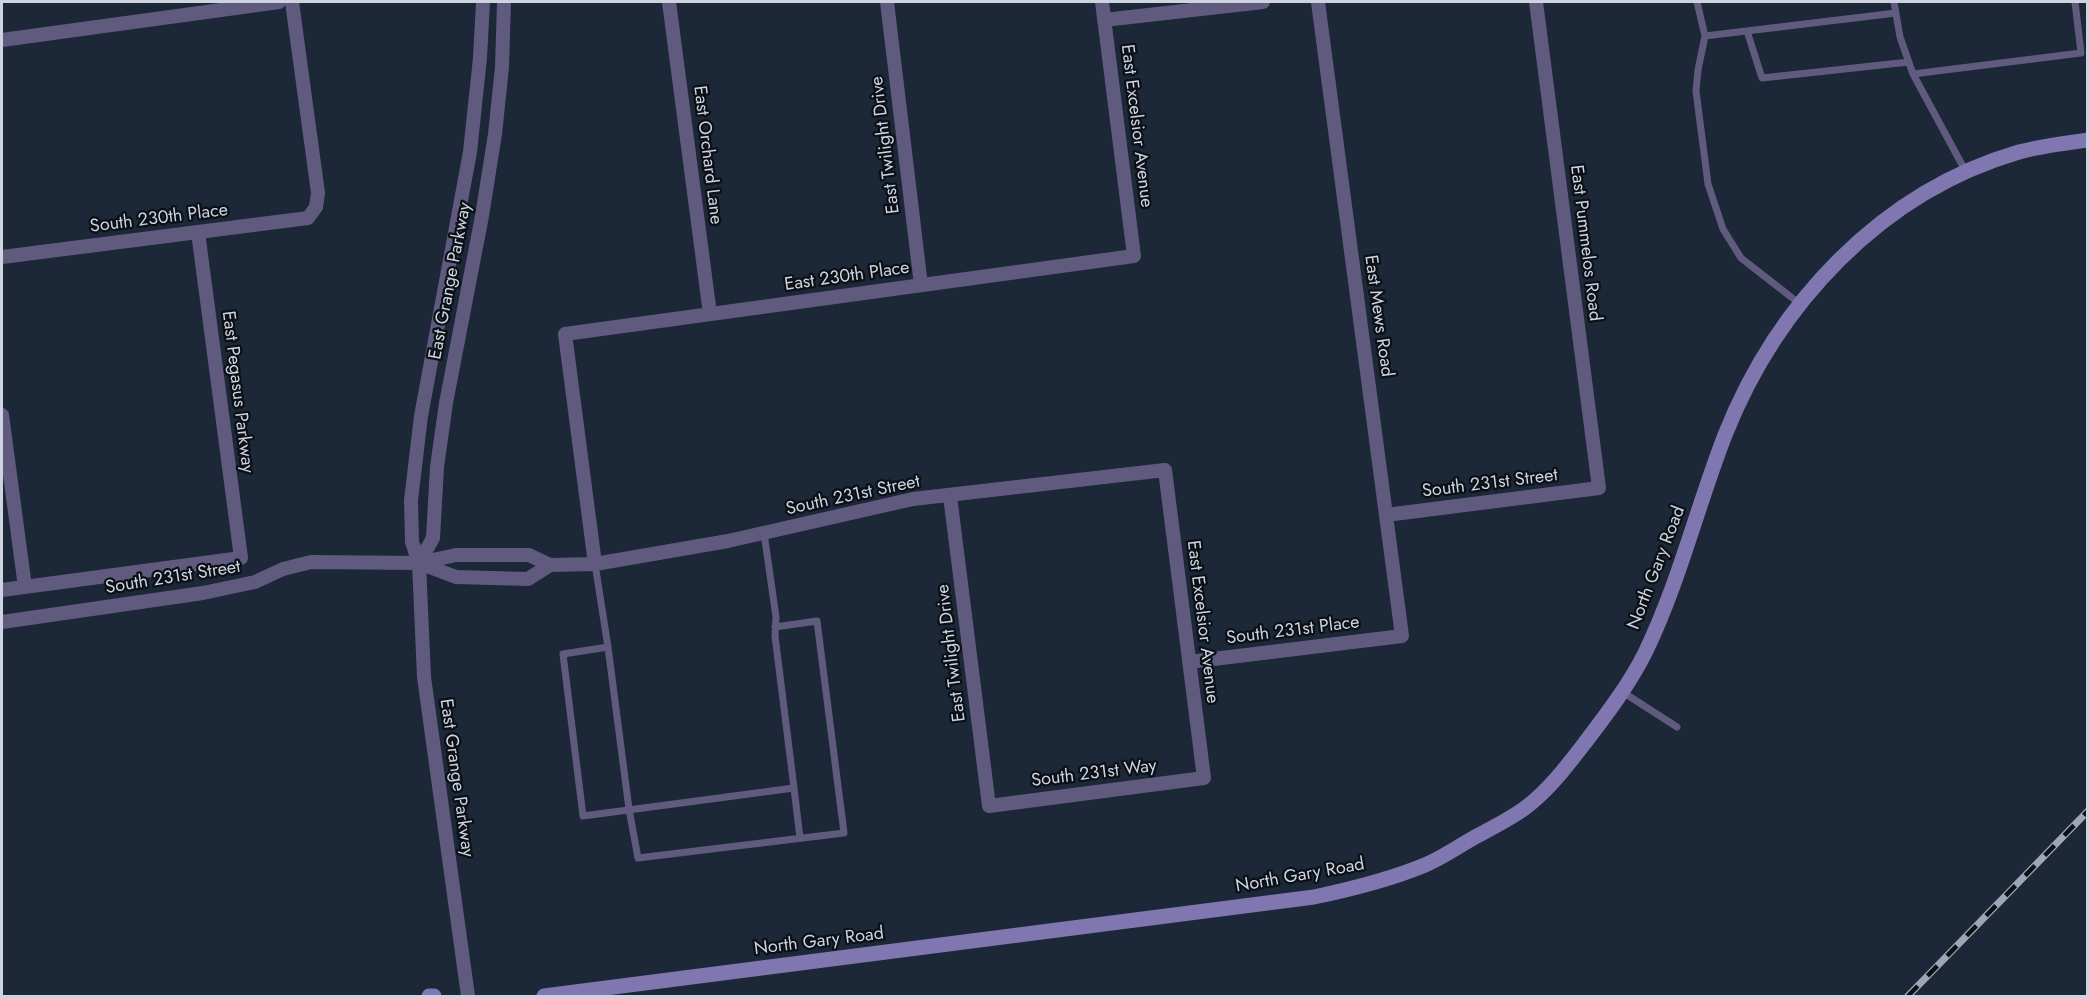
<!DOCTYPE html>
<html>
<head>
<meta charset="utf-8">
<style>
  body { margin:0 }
  #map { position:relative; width:2089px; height:998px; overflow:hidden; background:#1c2738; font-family:Jost,sans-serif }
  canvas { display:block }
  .frame { position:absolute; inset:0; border:3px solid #cdd4df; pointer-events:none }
</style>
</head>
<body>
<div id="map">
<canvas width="2089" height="998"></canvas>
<div class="frame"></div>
</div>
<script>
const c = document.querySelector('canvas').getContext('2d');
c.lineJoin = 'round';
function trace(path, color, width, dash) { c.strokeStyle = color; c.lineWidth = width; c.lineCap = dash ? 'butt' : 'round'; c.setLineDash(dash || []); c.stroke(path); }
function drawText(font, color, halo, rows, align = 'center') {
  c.font = font + ' Jost,sans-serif'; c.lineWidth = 4.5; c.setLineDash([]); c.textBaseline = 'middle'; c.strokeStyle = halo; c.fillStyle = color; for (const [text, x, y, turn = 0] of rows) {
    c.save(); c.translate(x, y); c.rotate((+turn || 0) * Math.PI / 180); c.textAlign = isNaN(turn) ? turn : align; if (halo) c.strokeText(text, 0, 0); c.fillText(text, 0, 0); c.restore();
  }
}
const service = new Path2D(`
  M 1697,2 L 1705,36 L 1698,70 L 1696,91 L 1708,184 L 1723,229 L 1741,258 L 1800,304
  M 1894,2 L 1900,37 L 1913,74
  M 1747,31 L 1762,78 L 1909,62
  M 1705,36 L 1896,13
  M 1966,172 L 1913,74 L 2081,53 L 2075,2
  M 595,564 L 608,647 L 563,654 L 583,816 L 794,788 L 775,636 L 776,617 L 764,533
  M 608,647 L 629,809 L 638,858 L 844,833 L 817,621 L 775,627
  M 1621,691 L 1677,727
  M 794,788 L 800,838`);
const minor = new Path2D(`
  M 669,2 L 710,314
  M 887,2 L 921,285
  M 1104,20 L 1263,2
  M 2,40 L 279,2
  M 2,257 L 308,218 L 316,207 L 318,193 L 292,2
  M 2,415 L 25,587
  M 1386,515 L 1599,488 L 1536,2
  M 419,563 L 456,577 L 528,579 L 550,565 L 595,564 L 728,541 L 913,499 L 1165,470 L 1204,778 L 989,806 L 950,496
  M 419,563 L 433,538 L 437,467 L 446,403 L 482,216 L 495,134 L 502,67 L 504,2
  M 595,564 L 565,334 L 1134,256 L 1102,2
  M 2,590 L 241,558 L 198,232
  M 2,622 L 203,593 L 255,582 L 283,569 L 311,562 L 419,563 L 456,555 L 529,555 L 550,565
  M 1189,662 L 1402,636 L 1318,2
  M 468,996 L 424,677 L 419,563 L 412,542 L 411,500 L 421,416 L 470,152 L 480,58 L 483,2`);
const secondary = new Path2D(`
  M 429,996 L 434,996
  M 544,996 L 1314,897 C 1352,889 1389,880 1425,865 C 1442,858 1459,846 1475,837 C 1492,828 1510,819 1525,808 C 1548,791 1567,766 1584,744 C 1606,715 1629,685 1645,653 C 1679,583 1697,507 1725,435 C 1777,304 1881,192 2019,152 C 2041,146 2065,143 2088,140`);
const rail = new Path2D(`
  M 1908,996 L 2088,811`);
const streetNames = [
  ["East Excelsior Avenue",1136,126,83],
  ["East Twilight Drive",886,145,-97],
  ["East Orchard Lane",707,155,83],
  ["South 230th Place",159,219,-7],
  ["East Pummelos Road",1585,243,83],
  ["East 230th Place",847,277,-8],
  ["East Grange Parkway",451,281,-79],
  ["East Mews Road",1378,316,82],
  ["East Pegasus Parkway",237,392,83],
  ["South 231st Street",1490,484,-7],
  ["South 231st Street",853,496,-12],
  ["North Gary Road",1657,568,-69],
  ["South 231st Street",173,578,-9],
  ["East Excelsior Avenue",1202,622,83],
  ["South 231st Place",1293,631,-7],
  ["East Twilight Drive",952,653,-97],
  ["South 231st Way",1094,774,-7],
  ["East Grange Parkway",456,778,82],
  ["North Gary Road",1300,876,-10],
  ["North Gary Road",819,942,-7]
];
trace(service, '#605b7e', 7);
trace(minor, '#605b7e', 14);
trace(secondary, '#8177b0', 15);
trace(rail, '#9ea6b3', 7);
trace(rail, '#0b1017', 4.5, [14]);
drawText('18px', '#cdd4df', '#0b1017', streetNames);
</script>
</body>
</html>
